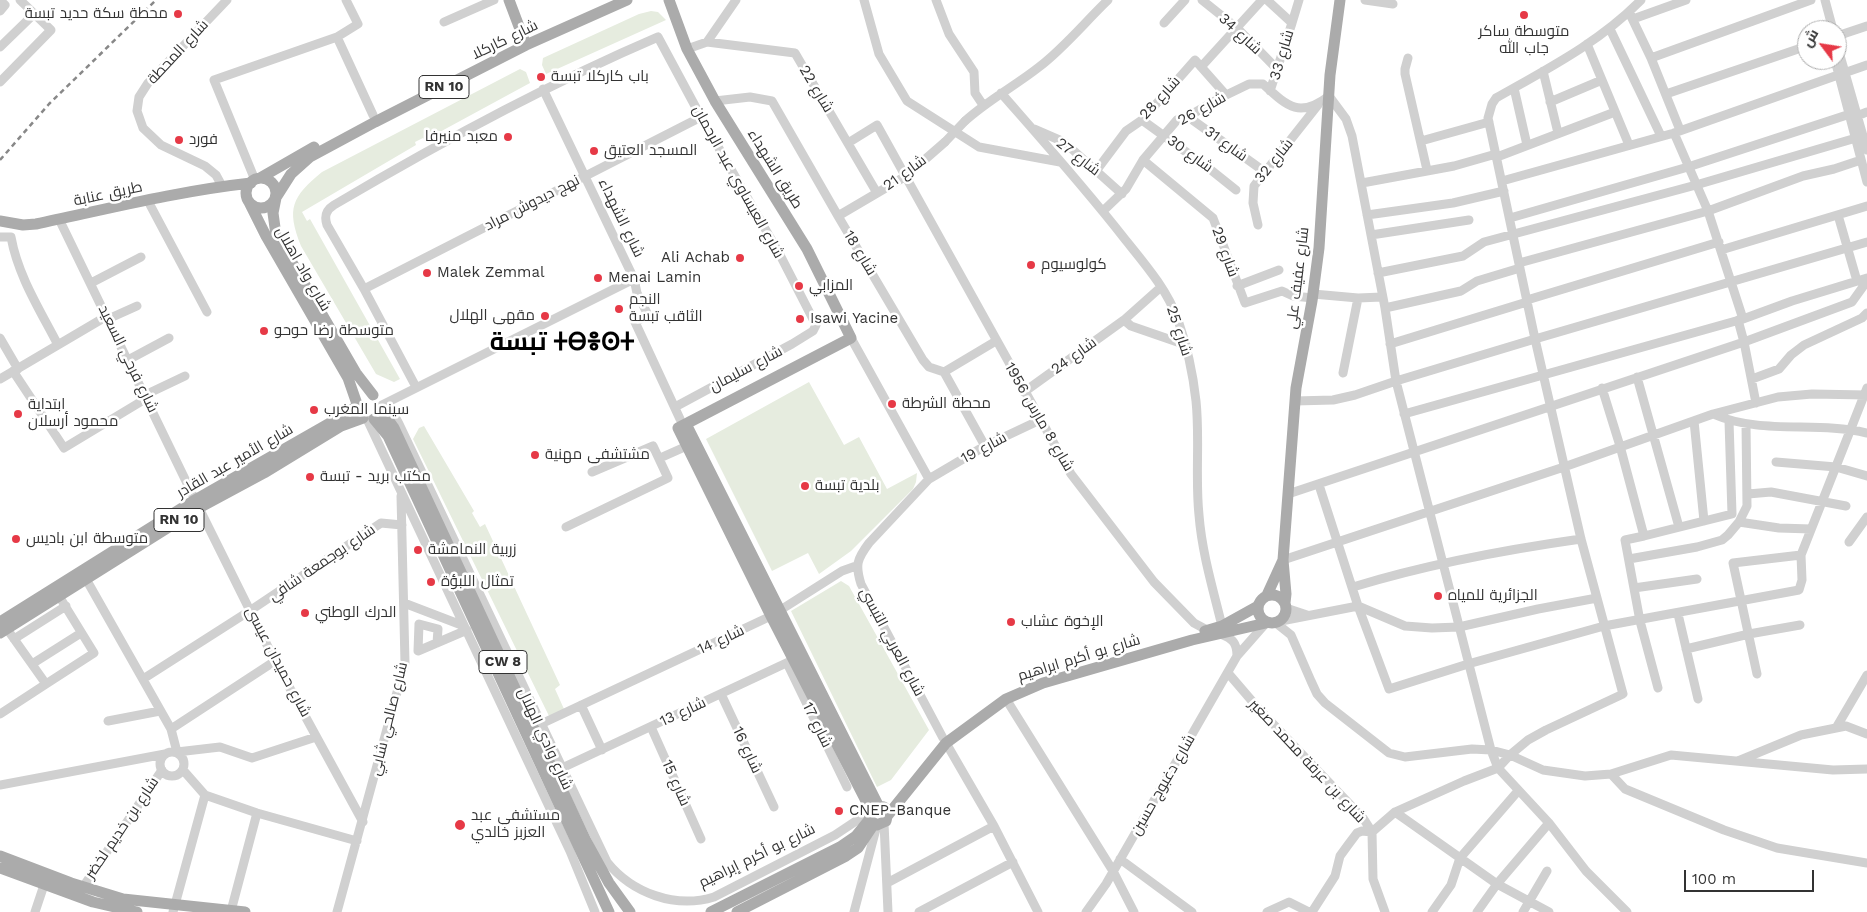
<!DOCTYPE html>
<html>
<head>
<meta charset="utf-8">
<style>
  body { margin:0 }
  #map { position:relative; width:1867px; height:912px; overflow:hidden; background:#fff; font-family:"Work Sans",Cairo,sans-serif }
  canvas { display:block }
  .north { position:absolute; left:1797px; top:20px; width:50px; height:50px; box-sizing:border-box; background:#fff; border:1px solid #adadad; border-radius:50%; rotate:301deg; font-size:14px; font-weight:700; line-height:20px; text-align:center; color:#333 }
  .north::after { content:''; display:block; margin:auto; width:18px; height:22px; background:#e63946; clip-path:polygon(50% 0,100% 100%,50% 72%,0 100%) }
  .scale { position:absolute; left:1684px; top:870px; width:130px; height:22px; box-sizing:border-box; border:2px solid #333; border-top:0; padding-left:6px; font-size:15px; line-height:18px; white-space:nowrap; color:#333; -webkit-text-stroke:4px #fff; paint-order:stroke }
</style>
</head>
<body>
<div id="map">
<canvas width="1867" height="912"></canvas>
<div class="north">ش</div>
<div class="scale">100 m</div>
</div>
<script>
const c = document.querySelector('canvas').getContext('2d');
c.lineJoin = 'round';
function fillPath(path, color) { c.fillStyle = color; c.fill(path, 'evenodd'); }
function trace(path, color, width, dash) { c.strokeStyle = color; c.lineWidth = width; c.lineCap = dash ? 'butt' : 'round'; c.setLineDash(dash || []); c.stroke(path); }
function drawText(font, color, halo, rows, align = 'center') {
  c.font = font + ' "Work Sans",Cairo,"Noto Sans Tifinagh",sans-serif'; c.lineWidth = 5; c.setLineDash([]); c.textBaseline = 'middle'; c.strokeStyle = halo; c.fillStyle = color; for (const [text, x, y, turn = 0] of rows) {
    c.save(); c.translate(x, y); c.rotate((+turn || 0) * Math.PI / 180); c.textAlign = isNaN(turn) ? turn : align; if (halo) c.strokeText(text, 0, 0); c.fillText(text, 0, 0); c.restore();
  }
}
const green = new Path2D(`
  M 651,11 L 658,12 L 666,20 L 546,74 L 542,65 L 543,58 L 639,14 Z
  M 520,69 L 526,72 L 530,83 L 425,140 L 423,138 L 415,142 L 416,145 L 302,212 L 307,221 L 310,219 L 400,379 L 394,382 L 376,374 L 301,246 C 286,208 292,197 322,172 Z
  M 809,382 L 844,445 L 859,437 L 887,489 L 917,473 L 916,482 L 913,489 L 851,551 L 819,574 L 808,553 L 772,571 L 706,439 Z
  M 424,426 L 474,511 L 472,513 L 480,527 L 485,524 L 560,685 L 555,689 L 564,709 L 549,716 L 413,439 L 419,428 Z
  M 841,581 L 849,586 L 929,730 L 891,780 L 877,787 L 791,611 Z`);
const minor = new Path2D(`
  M 0,0 L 5,5 L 0,11
  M 346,0 L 358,24 L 337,37 L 373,115
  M 864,0 L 879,54 L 907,101 L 979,147 L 1060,162
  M 936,0 L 949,34 L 974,72 L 975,93 L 983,105
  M 1202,0 L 1237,28 L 1277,69
  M 1267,0 L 1292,23 L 1270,91
  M 1365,0 L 1393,4
  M 1825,0 L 1833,30
  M 1629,12 L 1651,58 L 1680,130
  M 1633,19 L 1686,0
  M 444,22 L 494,0
  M 1164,23 L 1185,0
  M 1292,23 L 1299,0
  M 1610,29 L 1661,136
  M 1837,36 L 1867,26
  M 707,42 L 736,0
  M 1587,44 L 1629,145
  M 1837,45 L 1867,150
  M 0,47 L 34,14
  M 687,49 L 707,42 L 795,53 L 877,193
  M 1408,58 L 1405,69 L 1405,74 L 1427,170
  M 1651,58 L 1811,0
  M 1835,60 L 1867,182
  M 1201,67 L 1262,0
  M 1543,71 L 1558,133
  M 1844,73 L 1867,65
  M 0,82 L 51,30 L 20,0
  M 1514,88 L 1527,145
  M 543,89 L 634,279 L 637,293 L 648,315 L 635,322 L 680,419
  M 1001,93 C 1043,141 1085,188 1124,238 C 1144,263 1167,289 1178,320 C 1187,346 1193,374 1196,401 C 1200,439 1195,477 1199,515 C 1202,553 1213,589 1222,626
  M 1666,94 L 1807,46
  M 715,101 L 750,97 L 772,101 L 838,216 L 923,360 L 929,367 L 944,372 L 985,446
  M 1550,102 L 1602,80
  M 1187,116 L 1265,172
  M 1857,116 L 1867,112
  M 1142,120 L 1211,170 L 1236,190
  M 965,121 C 988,100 1015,86 1039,67 C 1064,48 1085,22 1108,0
  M 1034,129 L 1064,142 L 1122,194
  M 1674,133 L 1708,211 L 1743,319
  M 1421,141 L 1489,122
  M 848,143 L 877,125 L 1071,474 L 1154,582 L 1194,623 L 1207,630
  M 1497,157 L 1615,112
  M 1143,160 L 1213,218 L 1245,303 L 1282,291 L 1293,296 L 1313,298
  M 1096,171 L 1126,131 L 1142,120 L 1195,60 L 1226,95
  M 255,180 L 214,80 L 337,37
  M 1502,181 L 1674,133 L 1838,75
  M 1362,183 L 1454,166 L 1496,154
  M 222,186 L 216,175 L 205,166 L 161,145 L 143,128 L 137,111 L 139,97 L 148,83 L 227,0
  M 148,201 L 207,312
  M 1103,211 L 1126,189 L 1143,160 L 1177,120 L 1194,113 L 1220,98 L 1249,84 L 1263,84 C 1287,106 1299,119 1329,96 L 1346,119 L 1352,136 L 1385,308 L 1396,381 L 1491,750 L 1498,768 L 1549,823 L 1586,871 L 1627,912
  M 1367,215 L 1453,203 L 1504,191
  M 1838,215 L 1857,281
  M 838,216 L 906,176 L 945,142
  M 1510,218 L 1688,167 L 1850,114
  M 59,219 L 199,508 L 275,661 L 363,822
  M 1258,225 L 1253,203 L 1254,186 L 1318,105
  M 1371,235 L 1469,220
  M 0,237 L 11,237 C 18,276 40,310 58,345
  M 1721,250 L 1867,206
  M 1519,263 L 1708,211 L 1803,176 L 1834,169 L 1861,160
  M 1378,273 L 1463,256 L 1484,242 L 1696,185 L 1856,138
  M 91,283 L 141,257
  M 1237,286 L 1279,270
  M 1161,287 L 1124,320 L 1131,326 L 1186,345
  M 364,289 L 701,117
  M 1313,294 L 1358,298 L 1382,297
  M 1527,300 L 1719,242
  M 1385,308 L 1461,291 L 1477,281 L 1520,268
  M 108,319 L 137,306
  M 1738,320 L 1744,342 L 1756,403
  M 0,338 L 18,369
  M 851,338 L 929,479
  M 1390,344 L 1527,302
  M 128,360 L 169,338
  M 13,371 L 64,448 L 147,398
  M 944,372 L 996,341
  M 1343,373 L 1358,298
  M 1637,377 L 1679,527
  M 0,379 L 107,316
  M 1752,379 L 1779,369 L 1791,355 L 1804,345 L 1862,318 L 1867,313
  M 416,387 L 364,289 L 327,225 C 324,216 326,210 334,205 C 439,143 546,85 658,37 L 701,117 L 779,253 L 816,325 L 813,331 L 792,344 L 675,407
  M 1602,388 L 1620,446 L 1644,536 L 1732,514 L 1729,421
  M 1024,392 L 1124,320
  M 145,395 L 185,376
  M 1295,401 L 1333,400 L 1355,395 L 1396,381 L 1535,339 L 1867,242
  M 382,405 L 392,411 L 399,424 L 607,862 C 632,893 675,909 714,897 L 835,835 L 868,813
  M 382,405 L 634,279
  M 1404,414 L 1743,319 L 1792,301 L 1867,278
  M 1713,414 C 1761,435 1816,421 1867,433
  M 367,419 L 570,851 L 595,912
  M 1694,421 L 1704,521
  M 660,458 L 687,446
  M 1776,462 L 1836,467 L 1867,476
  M 1319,485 L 1358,606 L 1389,689 L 1468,664 L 1604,626 L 1799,590 L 1802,580 L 1801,555 L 1867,388
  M 1288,494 L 1744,342 L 1852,302 L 1867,281
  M 1748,494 L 1771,492 L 1846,506
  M 1739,522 L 1779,528 L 1811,529
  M 566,527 L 668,478 L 653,446 L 592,472
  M 1644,536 L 1625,540 L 1640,621 L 1658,688
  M 1849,542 L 1867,517
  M 1629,559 L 1697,547 L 1722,540 L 1728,535 L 1739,522 L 1747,506 L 1746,424
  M 1283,560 L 1564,467 L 1713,414 L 1778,397 L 1812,394 L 1867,395
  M 86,579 L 171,729 L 177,752 L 220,747 L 252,758 L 316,737
  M 1353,587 C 1428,564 1503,550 1581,539
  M 1634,588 L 1697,579
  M 404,603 L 464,626
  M 1286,608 L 1307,615
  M 1678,614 L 1698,699
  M 1281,621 L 1358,606 L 1405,626 L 1432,628 L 1459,627 L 1538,609 L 1597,598
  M 1276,623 L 1291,635 L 1311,681 L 1317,694 L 1325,703 L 1389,753 L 1405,757 L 1472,749 L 1491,750 L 1510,755 L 1543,770 L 1585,776 L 1611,774 L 1671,755 L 1833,770 L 1867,769
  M 1221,634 C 1233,639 1237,643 1237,656
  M 14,639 L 66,606
  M 437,643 L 438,629 L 419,624 L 418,651 L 467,630
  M 1686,649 L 1749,634 L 1800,625
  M 787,663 L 847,787
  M 32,664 L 81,633
  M 1228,673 L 1258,708 L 1363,818 L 1372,832 L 1373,879 L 1385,912
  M 1757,674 L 1733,563 L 1801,555
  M 143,679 L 251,610 L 381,523 L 402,525
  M 46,684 L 94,653 L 59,596
  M 721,694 L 774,807
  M 1006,699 L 1113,871 L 1134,912
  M 581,705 L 602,750
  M 0,714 L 46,684 L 7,629
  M 108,721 L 160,711
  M 541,724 L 771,616 L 842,571 L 856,566
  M 651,727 L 701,839
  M 1836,728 L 1867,675
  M 171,729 L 275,661
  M 943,738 L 861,584 C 855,565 857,559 869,543 L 929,479 L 985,446 L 1040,420
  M 946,743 L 994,826 L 1038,912
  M160 764a12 12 0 1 1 24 0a12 12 0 1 1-24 0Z
  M 1738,761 L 1801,735 L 1846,726 L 1867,734
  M 562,768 L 797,658
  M 183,770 L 205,795 L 257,813 L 357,841
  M 1611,774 L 1625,789 L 1724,830 L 1777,848 L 1867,863
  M 0,785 L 165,754
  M 1395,812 L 1497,884 L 1549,912
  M 884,823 L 888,912
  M 1120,859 L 1192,912
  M 887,883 L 994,826
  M 83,887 L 162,770
  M 231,911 L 257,813
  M 35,912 L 44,885
  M 173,912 L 205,795
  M 337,912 L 405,663 L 401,496
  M 854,912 L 877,825
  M 919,912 L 1013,862
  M 1086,912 L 1106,884 L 1237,656 L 1266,623
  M 1267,912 L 1289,902 L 1309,912
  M 1312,912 L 1335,876 L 1340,856 L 1348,845 L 1357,833 L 1362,831 L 1372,832 L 1395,812 L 1464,781 L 1498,768 L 1510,755 L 1528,740 L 1546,730 L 1623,694 L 1581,539 L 1535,339 L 1488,118 L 1492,104 L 1496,98 C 1547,69 1600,42 1641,0
  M 1432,912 L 1451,885 L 1460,858 L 1518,791
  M 1477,912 L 1497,884 L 1549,823
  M 1523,912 L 1547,871`);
const major = new Path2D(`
  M 509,0 L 526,45
  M 669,0 L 687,49 L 715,101 L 807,249 L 851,338 L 678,428 L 771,616 L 864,797 L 870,810 L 869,820 L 877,825 L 886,821 L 888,812 L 884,807 L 875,806 L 870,810
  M246 193a15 15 0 1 1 30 0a15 15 0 1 1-30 0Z
  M 260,178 L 314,147
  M 277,196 L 291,174 L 310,157 L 375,122 L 526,45 L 627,0
  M 276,198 L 273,213 L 276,235 L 356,373 L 373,395
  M 249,202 L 266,236 L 348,378 L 357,404
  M 0,221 L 23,225 L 36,224 C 107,209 178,191 251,183
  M 381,410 L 394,428 L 586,841 L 609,883 L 630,912
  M 374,419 L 388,436 L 609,912
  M 686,424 L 878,805
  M 1283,560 L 1296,388 L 1312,301 L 1319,248 L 1330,75 L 1340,0
  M1258 609a14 14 0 1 1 28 0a14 14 0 1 1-28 0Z
  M 1267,595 L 1283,560 L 1286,594 L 1285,603
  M 0,622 L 195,500 L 344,415 L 357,406
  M 1205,631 L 1222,626 L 1258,606
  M 0,633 L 199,508 L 264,473 L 341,426 L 363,418
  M 888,815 L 946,743 L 1006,699 L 1043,683 L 1192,640 L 1266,623
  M 0,856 L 71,883 L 123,899 L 245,912
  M 0,868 L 93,902 L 137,912
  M 711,912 L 840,847 L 856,836 L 869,820
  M 737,912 L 846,856 L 858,848 L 874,824`);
const rail = new Path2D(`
  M 0,160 L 49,104 L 156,0`);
const minorBridge = new Path2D(`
  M 945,142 L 965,121`);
const markers = [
  [178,14,5,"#e63946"],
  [1524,15,5,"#e63946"],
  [541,77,5,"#e63946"],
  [508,137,5,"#e63946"],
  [179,140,5,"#e63946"],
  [594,151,5,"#e63946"],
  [740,258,5,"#e63946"],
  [1031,265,5,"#e63946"],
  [427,273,5,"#e63946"],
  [598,278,5,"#e63946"],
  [799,286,5,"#e63946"],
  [619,309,5,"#e63946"],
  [545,316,5,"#e63946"],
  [800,319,5,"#e63946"],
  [264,331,5,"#e63946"],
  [892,404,5,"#e63946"],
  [314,410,5,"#e63946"],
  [18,414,5,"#e63946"],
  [535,455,5,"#e63946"],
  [310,477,5,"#e63946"],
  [805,486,5,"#e63946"],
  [16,539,5,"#e63946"],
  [418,550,5,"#e63946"],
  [431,582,5,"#e63946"],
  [1438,596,5,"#e63946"],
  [305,613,5,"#e63946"],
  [1011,622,5,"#e63946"],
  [839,811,5,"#e63946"],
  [460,825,6,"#e63946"]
];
const shields = [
  [444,87,50],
  [179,520,50],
  [503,662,48]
];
const shieldNames = [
  ["RN 10",444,87],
  ["RN 10",179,520],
  ["CW 8",503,662]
];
const poiNames = [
  ["محطة سكة حديد تبسة",168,14,"right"],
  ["متوسطة ساكر",1524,32,"center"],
  ["جاب الله",1524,49,"center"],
  ["باب كاركلا تبسة",551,77],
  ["معبد منيرفا",498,137,"right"],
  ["فورد",189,140],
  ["المسجد العتيق",604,151],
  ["Ali Achab",730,258,"right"],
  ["كولوسيوم",1041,265],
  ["Malek Zemmal",437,273],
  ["Menai Lamin",608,278],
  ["المزابي",809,286],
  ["النجم",629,300],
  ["الثاقب تبسة",629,317],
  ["مقهى الهلال",535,316,"right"],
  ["Isawi Yacine",810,319],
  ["متوسطة رضا حوحو",274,331],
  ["محطة الشرطة",902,404],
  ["ابتداية",28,405],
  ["محمود أرسلان",28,422],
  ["سينما المغرب",324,410],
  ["مشتشفى مهنية",545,455],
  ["مكتب بريد - تبسة",320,477],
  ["بلدية تبسة",815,486],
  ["متوسطة ابن باديس",26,539],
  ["زربية النمامشة",428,550],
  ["تمثال اللبؤة",441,582],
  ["الجزائرية للمياه",1448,596],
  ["الدرك الوطني",315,613],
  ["الإخوة عشاب",1021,622],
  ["CNEP-Banque",849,811],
  ["مستشفى عبد",471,816],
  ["العزبز خالدي",471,833]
];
const streetNames = [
  ["شارع 34",1240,34,43],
  ["شارع كاركلا",505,40,-26],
  ["شارع المحطة",178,52,-47],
  ["شارع 33",1282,55,-73],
  ["شارع 22",816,89,59],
  ["شارع 28",1160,98,-48],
  ["شارع 26",1202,109,-29],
  ["شارع 31",1226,144,36],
  ["شارع 30",1190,154,36],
  ["شارع 27",1078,157,38],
  ["شارع 32",1274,161,-51],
  ["طريق الشهداء",775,169,58],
  ["شارع 21",905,173,-36],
  ["شارع العيساوي عبد الرحمان",738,182,61],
  ["طريق عنابة",108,194,-12],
  ["نهج ديدوش مراد",532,203,-27],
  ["شارع الشهداء",621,218,64],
  ["شارع 29",1225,252,70],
  ["شارع 18",860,253,59],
  ["شارع واد اهلال",303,269,60],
  ["شارع عفيف علي",1298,278,-83],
  ["شارع 25",1179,331,72],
  ["شارع 24",1074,356,-36],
  ["شارع فرحي السعيد",128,359,64],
  ["شارع سليمان",746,369,-28],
  ["شارع 8 مارس 1956",1039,417,60],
  ["شارع 19",984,448,-28],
  ["شارع الأمير عبد القادر",235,461,-30],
  ["شارع بوجمعة شافي",322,563,-34],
  ["شارع 14",721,640,-25],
  ["شارع العربي التبسي",892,642,62],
  ["شارع بو أكرم ابراهيم",1079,658,-17],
  ["شارع حميدان عيسى",278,662,62],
  ["شارع 13",683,712,-25],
  ["شارع صالحي شابي",389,719,-76],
  ["شارع 17",817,725,64],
  ["شارع وادي الهلال",545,739,65],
  ["شارع 16",747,750,65],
  ["شارع بن عرفة محمد صغير",1307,761,47],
  ["شارع 15",676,783,66],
  ["شارع دغبوج حسين",1163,785,-60],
  ["شارع بن خديم لخضر",122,828,-56],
  ["شارع بو أكرم إبراهيم",757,856,-26]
];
const townNames = [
  ["تبسة ⵜⴱⴻⵙⵜ",562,343]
];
fillPath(green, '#e6ecdf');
trace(minor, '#d0d0d0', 9);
trace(major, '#ababab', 11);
trace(rail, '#888', 2.5, [5, 4]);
trace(minorBridge, '#d0d0d0', 9);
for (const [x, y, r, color] of markers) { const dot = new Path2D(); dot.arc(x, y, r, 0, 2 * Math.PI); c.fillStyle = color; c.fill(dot); trace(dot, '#fff', 2); }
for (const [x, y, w] of shields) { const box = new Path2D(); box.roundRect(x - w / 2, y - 11.5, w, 23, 4); c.fillStyle = '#fff'; c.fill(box); trace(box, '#333', 1); }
drawText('bold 14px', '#333', null, shieldNames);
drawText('15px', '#333', '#fff', poiNames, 'left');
drawText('15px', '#333', '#fff', streetNames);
drawText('bold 25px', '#000', '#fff', townNames);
</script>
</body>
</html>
